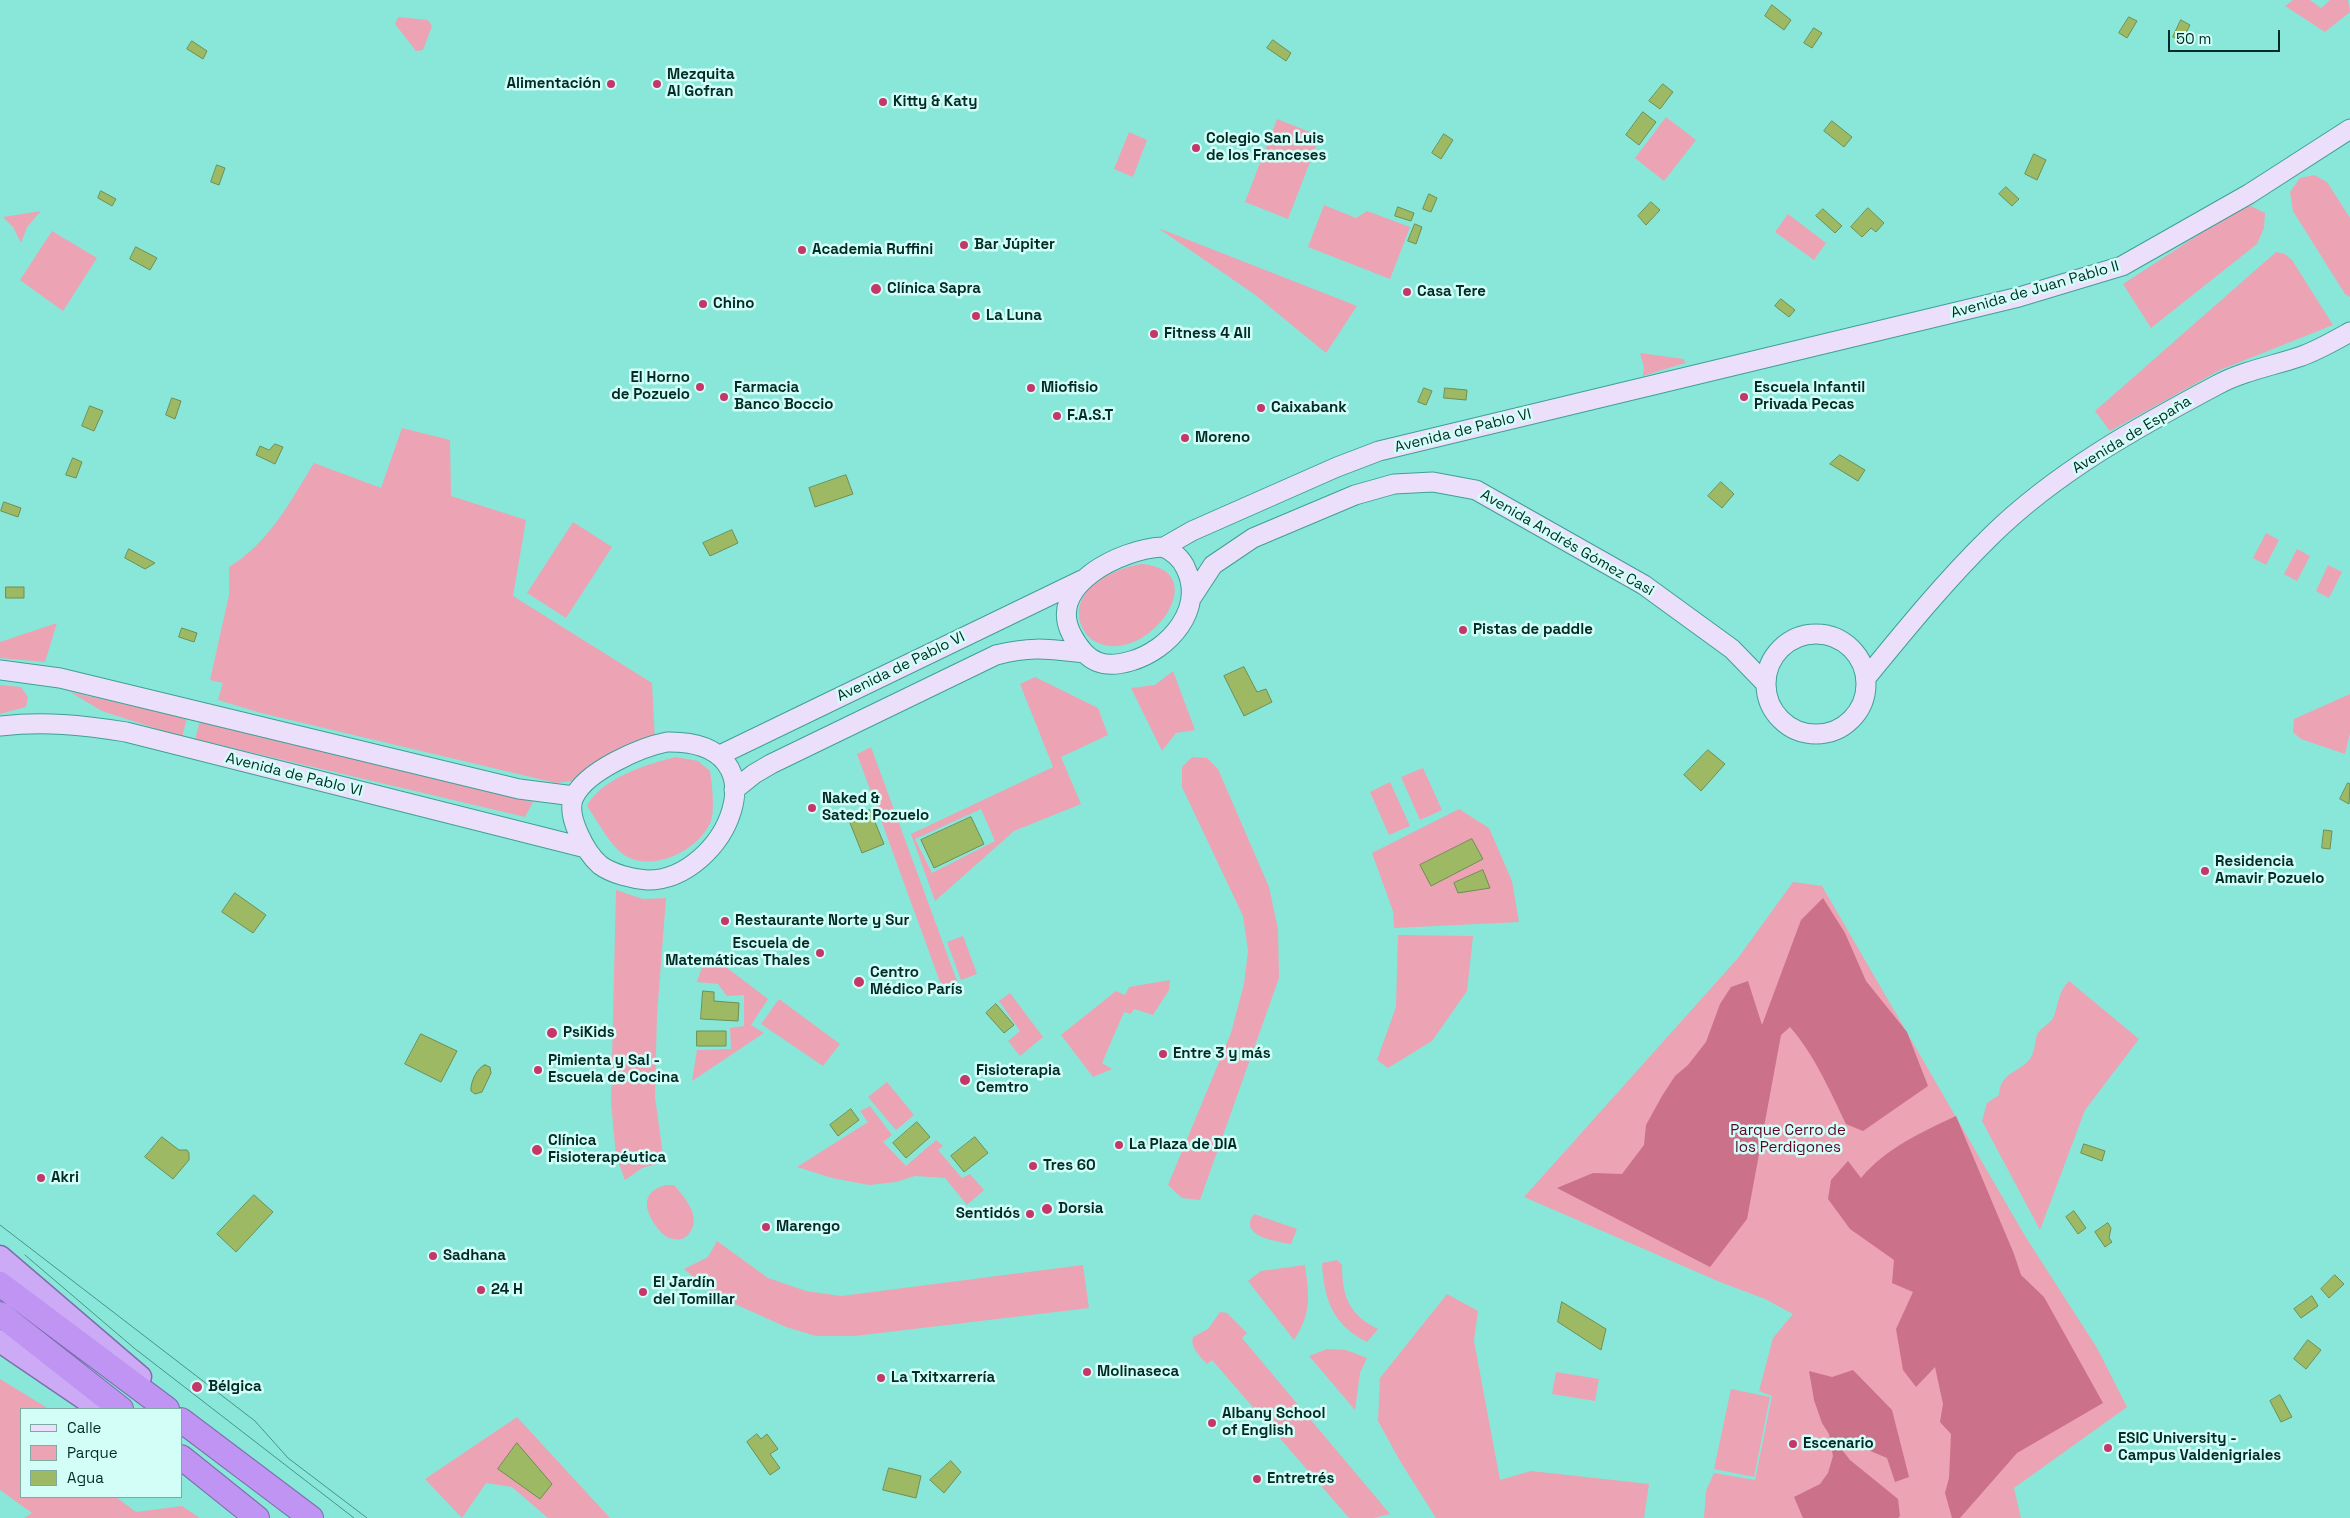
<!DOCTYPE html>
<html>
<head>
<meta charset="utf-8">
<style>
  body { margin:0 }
  #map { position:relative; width:2350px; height:1518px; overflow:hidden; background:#89e7d9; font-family:"Space Grotesk",sans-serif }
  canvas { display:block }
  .legend { position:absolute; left:20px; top:1408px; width:162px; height:90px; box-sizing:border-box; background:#d2fef7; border:1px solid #7eaaa4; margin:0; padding:6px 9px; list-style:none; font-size:15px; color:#002b27 }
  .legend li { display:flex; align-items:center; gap:10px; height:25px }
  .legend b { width:25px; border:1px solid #7eaaa4 }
  .scale { position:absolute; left:2168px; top:30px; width:112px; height:22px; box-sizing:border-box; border:2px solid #002b27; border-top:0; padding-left:6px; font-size:15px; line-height:18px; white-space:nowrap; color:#002b27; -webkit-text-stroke:4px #d2fef7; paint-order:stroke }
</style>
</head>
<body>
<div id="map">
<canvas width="2350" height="1518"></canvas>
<ul class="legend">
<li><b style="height:6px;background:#ecdffb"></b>Calle</li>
<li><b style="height:14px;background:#eca3b4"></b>Parque</li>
<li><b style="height:14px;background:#9db964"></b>Agua</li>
</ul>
<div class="scale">50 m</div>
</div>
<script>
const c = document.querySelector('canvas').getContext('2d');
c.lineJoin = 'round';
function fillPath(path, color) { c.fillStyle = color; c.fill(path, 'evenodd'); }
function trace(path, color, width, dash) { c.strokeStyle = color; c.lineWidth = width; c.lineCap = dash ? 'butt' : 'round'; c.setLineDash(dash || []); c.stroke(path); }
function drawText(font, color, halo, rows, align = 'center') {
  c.font = font + ' "Space Grotesk",sans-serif'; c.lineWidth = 5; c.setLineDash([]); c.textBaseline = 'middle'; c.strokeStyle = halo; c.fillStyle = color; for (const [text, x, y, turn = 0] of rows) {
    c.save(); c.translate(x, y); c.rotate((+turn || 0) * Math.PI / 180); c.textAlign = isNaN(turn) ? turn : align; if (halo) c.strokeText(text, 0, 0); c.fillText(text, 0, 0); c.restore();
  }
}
const green = new Path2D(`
  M 2293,0 L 2310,0 L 2321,8 L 2330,0 L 2348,0 L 2350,12 L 2325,32 L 2285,6 Z
  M 398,17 L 428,20 L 432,26 L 423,50 L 416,51 L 395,24 Z
  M 1666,117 L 1696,140 L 1664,181 L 1635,158 Z
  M 1277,119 L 1320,136 L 1288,219 L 1245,202 Z
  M 1129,132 L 1147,140 L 1133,177 L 1114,169 Z
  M 2314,175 L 2327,182 L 2350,218 L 2350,297 L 2345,294 L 2293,211 L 2290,192 L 2300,178 Z
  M 1324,205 L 1356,218 L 1367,211 L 1410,227 L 1390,279 L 1308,247 Z
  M 2251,206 L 2265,213 L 2264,228 L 2257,244 L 2151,328 L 2123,284 L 2238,209 Z
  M 41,211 L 27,227 L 21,243 L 13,227 L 3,217 Z
  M 1788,214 L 1826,243 L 1814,260 L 1775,232 Z
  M 1158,228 L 1357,306 L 1326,353 L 1254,294 Z
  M 52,231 L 97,258 L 63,311 L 20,280 Z
  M 2276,252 L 2285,254 L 2292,260 L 2333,325 L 2220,370 L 2110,431 L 2095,411 Z
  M 1640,353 L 1684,359 L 1685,363 L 1643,376 L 1644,367 Z
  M 402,428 L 450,440 L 451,496 L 526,520 L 513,596 L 652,683 L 655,740 L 578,780 L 556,783 L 261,713 L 218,700 L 223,683 L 210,680 L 229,595 L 229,567 C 269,543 290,502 314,463 L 381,488 Z
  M 573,522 L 612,547 L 566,618 L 527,593 Z
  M 2266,533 L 2279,540 L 2266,565 L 2253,558 Z
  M 2297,549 L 2310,556 L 2297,581 L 2284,574 Z
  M 1142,564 C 1211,570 1157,651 1110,646 C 1098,645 1088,639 1083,629 C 1065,592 1112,568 1142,564 Z
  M 2328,565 L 2342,572 L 2329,598 L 2316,591 Z
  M 57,623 L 45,662 L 0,658 L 0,642 Z
  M 1173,671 L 1195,730 L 1176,733 L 1162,751 L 1131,688 L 1155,685 Z
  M 1035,677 L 1098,708 L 1108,735 L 1061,757 L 1081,804 L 1014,831 L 935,901 L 911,834 L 1053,767 L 1020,684 ZM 981,809 L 995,841 L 932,873 L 915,839 Z
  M 0,685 L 21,687 L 28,697 L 26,707 L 0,714 Z
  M 70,692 L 187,718 L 182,737 L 102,711 Z
  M 2350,694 L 2350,733 L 2345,754 L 2301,739 L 2293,732 L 2294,719 Z
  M 200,721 L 533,802 L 525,817 L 195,739 Z
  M 871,747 L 961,992 L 957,995 L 940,982 L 857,754 Z
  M 676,757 L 698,761 L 710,771 C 712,783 715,810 711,821 C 699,852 645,877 618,850 C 606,838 597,820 587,806 C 600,779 649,763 676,757 Z
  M 1192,757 L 1207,758 L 1218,769 L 1269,887 L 1278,929 L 1279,978 L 1200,1200 L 1182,1198 L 1168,1185 L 1231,1033 L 1244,984 L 1248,951 L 1243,916 L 1182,787 L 1182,767 Z
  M 1423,768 L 1442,810 L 1420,820 L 1401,777 Z
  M 1390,782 L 1410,826 L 1389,835 L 1370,792 Z
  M 1459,809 L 1489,828 L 1512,881 L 1519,922 L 1394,928 L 1393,911 L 1372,853 Z
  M 1793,882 L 1822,886 L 2025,1236 L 2097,1348 L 2127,1407 L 2014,1488 L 2021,1518 L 1704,1518 L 1706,1491 L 1714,1473 L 1755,1480 L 1772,1396 L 1759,1391 L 1773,1338 L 1793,1314 L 1765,1299 L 1720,1282 L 1524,1197 L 1738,958 Z
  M 616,890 L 643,899 L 666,898 L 657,1015 L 655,1097 L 664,1162 L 642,1168 L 625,1180 L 616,1156 L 611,1102 Z
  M 1398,935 L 1473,936 L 1467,991 L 1432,1041 L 1388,1068 L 1377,1060 L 1396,1007 Z
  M 963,936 L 977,974 L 961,980 L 947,942 Z
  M 704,961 L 718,961 L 768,999 L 751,1025 L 764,1033 L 692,1081 L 697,1050 L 731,1049 L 730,1028 L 744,1026 L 744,995 L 727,996 L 718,984 L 697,982 Z
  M 1170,980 L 1169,990 L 1153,1015 L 1134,1009 L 1131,1014 L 1124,1012 L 1102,1063 L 1112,1069 L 1093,1077 L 1061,1035 L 1116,991 L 1125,995 L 1129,987 Z
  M 2069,981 L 2139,1039 L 2085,1110 L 2040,1230 L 1982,1121 L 1987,1103 L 1999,1095 C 2000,1072 2019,1073 2030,1059 C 2036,1051 2034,1040 2038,1033 C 2043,1026 2051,1023 2054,1016 C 2059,1002 2058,992 2069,981 Z
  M 1010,993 L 1043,1037 L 1020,1056 L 1008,1041 L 1020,1031 L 999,1001 Z
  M 779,999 L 840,1044 L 823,1066 L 761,1024 Z
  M 887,1082 L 914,1115 L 896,1130 L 868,1097 Z
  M 870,1106 L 892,1135 L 883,1142 L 906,1166 L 936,1140 L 943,1146 L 938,1150 L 962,1178 L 970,1174 L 984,1190 L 967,1205 L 945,1178 L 915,1176 L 896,1182 L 869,1185 L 832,1178 L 797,1167 L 868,1122 L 860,1111 Z
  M 666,1185 L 674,1185 C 686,1199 703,1218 688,1235 C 683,1241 674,1240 667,1237 C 662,1234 659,1230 656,1226 C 643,1208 642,1191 666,1185 Z
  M 1254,1214 L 1297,1229 L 1291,1244 C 1278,1242 1237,1236 1254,1214 Z
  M 717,1241 L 768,1278 L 806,1291 L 841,1296 L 1083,1265 L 1089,1308 L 855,1336 L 816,1336 L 786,1327 L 715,1295 L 684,1269 L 708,1257 Z
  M 1337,1260 L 1342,1265 C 1342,1296 1349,1315 1378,1329 L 1367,1342 C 1333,1325 1324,1300 1322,1263 Z
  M 1305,1265 C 1309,1295 1312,1313 1294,1340 L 1248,1281 L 1261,1271 Z
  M 1447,1294 L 1478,1311 L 1474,1341 L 1500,1480 L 1531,1471 L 1649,1484 L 1644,1518 L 1436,1518 L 1400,1461 L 1378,1421 L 1380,1378 Z
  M 1220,1312 L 1227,1313 L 1247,1333 L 1242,1338 L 1390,1514 L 1374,1518 L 1349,1518 L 1212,1360 L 1207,1364 C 1200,1356 1190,1348 1193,1337 L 1208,1329 Z
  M 1327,1349 L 1346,1350 L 1367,1358 L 1360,1373 L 1355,1410 L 1309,1356 Z
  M 1556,1372 L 1599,1379 L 1595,1401 L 1552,1394 Z
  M 0,1379 L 49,1409 L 21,1409 L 21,1497 L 116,1497 L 136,1512 L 182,1506 L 200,1518 L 24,1518 L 32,1513 L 0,1490 Z
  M 1731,1389 L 1770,1397 L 1754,1477 L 1714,1469 Z
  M 517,1417 L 610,1518 L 548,1518 L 512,1487 L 486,1483 L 462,1518 L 425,1479 Z`);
const forest = new Path2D(`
  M 1823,898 L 1845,933 L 1866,981 L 1907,1032 L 1928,1086 L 1863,1131 L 1846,1124 C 1830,1091 1814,1054 1790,1027 L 1781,1035 L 1747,1219 L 1710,1267 L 1557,1188 L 1593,1173 L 1622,1174 L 1644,1145 L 1646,1125 L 1662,1096 L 1675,1076 L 1688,1065 L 1706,1042 L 1720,1004 L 1731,987 L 1748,981 L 1762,1025 L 1801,920 Z
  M 1956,1116 L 2014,1254 L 2021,1275 L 2044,1297 L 2103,1403 L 2017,1453 L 1960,1518 L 1952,1518 L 1945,1493 L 1949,1478 L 1951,1434 L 1940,1422 L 1943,1404 L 1935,1367 L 1916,1387 L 1903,1370 L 1896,1329 L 1913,1292 L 1892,1283 L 1894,1260 L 1850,1229 L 1828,1199 L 1831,1180 L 1848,1161 L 1861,1178 C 1886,1148 1922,1132 1956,1116 Z
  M 1853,1370 L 1892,1410 L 1909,1477 L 1895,1482 L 1887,1458 L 1847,1441 L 1843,1451 L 1850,1460 L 1898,1499 L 1900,1516 L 1898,1518 L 1803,1518 L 1794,1497 L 1820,1484 L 1828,1473 L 1833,1456 L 1829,1434 L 1822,1423 L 1814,1400 L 1809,1371 L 1832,1377 Z`);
const water = new Path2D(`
  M 1772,5 L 1791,20 L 1784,30 L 1765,16 Z
  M 2129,17 L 2137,21 L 2127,38 L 2119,33 Z
  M 2181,20 L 2190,25 L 2182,41 L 2173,37 Z
  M 1814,28 L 1822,33 L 1812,48 L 1804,43 Z
  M 1273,40 L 1291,53 L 1286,61 L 1267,48 Z
  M 192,41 L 207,51 L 203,59 L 187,49 Z
  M 1663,84 L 1673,92 L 1660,109 L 1649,101 Z
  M 1643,112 L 1656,122 L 1639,145 L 1626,135 Z
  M 1832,121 L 1852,137 L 1844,147 L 1824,131 Z
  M 1444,134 L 1453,140 L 1441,159 L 1432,153 Z
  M 2034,154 L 2046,160 L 2037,180 L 2025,174 Z
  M 217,165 L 225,168 L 219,185 L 211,182 Z
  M 2006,187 L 2019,199 L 2012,206 L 1999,194 Z
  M 101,191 L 116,199 L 112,206 L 98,198 Z
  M 1429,194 L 1437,198 L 1431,212 L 1423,209 Z
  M 1651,202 L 1660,210 L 1646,225 L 1638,216 Z
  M 1398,207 L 1414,213 L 1411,221 L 1395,216 Z
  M 1868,208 L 1884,223 L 1876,232 L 1871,228 L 1862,237 L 1851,227 Z
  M 1823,209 L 1842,226 L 1835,233 L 1816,216 Z
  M 1415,224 L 1422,227 L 1416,244 L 1408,241 Z
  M 136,247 L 157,258 L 150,270 L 130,259 Z
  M 1781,299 L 1795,310 L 1789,317 L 1775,306 Z
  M 1424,388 L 1432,391 L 1426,405 L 1418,402 Z
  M 1445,388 L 1467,390 L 1466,400 L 1444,398 Z
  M 172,398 L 181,401 L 175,419 L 166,415 Z
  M 90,406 L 103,411 L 94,431 L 82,426 Z
  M 275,444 L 283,447 L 275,464 L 256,455 L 260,446 L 269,450 Z
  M 1840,455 L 1865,470 L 1858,481 L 1830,464 Z
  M 73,458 L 82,462 L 76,478 L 66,475 Z
  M 846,475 L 853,494 L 815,507 L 809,488 Z
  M 1721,482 L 1734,494 L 1722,508 L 1708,496 Z
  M 4,502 L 21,508 L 18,517 L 1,511 Z
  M 732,530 L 738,543 L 710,556 L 703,543 Z
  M 129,549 L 155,563 L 145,569 L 125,558 Z
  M 6,587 L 24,587 L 24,598 L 6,598 Z
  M 182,628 L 197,633 L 194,642 L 179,637 Z
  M 1244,667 L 1257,692 L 1266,689 L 1272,702 L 1244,716 L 1224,676 Z
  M 1708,750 L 1725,764 L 1701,791 L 1684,775 Z
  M 2348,783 L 2350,784 L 2349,804 L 2340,799 Z
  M 870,810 L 884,844 L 862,853 L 848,818 Z
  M 971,817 L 984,844 L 934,868 L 921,840 Z
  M 2324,830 L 2332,831 L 2330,849 L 2322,848 Z
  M 1472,839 L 1483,859 L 1431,886 L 1420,865 Z
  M 1483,870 L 1490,888 L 1458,893 L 1454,883 Z
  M 235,893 L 266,915 L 253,933 L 222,912 Z
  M 703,991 L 714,992 L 714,1001 L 739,1003 L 738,1021 L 701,1019 Z
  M 996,1004 L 1014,1025 L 1004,1033 L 986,1013 Z
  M 697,1031 L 726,1031 L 726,1046 L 697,1046 Z
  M 421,1034 L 457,1051 L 441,1082 L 405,1064 Z
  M 485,1065 L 490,1067 L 491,1073 L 482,1092 L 475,1094 L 471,1091 C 470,1083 477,1067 485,1065 Z
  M 851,1109 L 859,1120 L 838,1136 L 830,1125 Z
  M 917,1122 L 930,1137 L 906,1158 L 893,1143 Z
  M 162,1137 L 179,1150 L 187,1150 L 189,1153 L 189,1160 L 173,1179 L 145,1157 Z
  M 975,1137 L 988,1153 L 964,1172 L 951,1156 Z
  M 2084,1144 L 2105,1151 L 2102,1161 L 2081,1153 Z
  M 254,1195 L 273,1212 L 236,1252 L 217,1234 Z
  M 2074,1211 L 2086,1228 L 2078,1234 L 2066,1217 Z
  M 2108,1223 L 2111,1228 L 2109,1238 L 2112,1242 L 2105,1247 L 2095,1232 Z
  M 2335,1275 L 2344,1284 L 2329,1298 L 2321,1289 Z
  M 2312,1296 L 2318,1306 L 2301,1318 L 2294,1309 Z
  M 1562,1302 L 1606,1329 L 1601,1350 L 1558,1322 Z
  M 2308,1340 L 2321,1350 L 2306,1369 L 2294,1359 Z
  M 2280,1395 L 2292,1417 L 2281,1422 L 2270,1401 Z
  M 757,1434 L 761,1439 L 767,1434 L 778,1449 L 770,1454 L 780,1468 L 770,1475 L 747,1442 Z
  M 517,1443 L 552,1484 L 540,1499 L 498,1469 Z
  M 951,1461 L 961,1472 L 944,1493 L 930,1480 Z
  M 889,1468 L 921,1476 L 916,1498 L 883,1490 Z`);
const secondary = new Path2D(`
  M 1162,547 C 1172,550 1182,559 1186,569 C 1205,609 1169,650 1131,661 C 1121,664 1108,666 1098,662 C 1086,658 1078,646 1072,635 C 1045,585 1122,549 1162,547 Z
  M 1164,547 L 1192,531 L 1337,467 L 1379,451 L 2019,297 L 2122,266 L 2249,194 L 2350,129
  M 1192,597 L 1213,565 L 1253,538 L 1355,495 L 1394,484 L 1433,482 L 1476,490 L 1644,585 L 1732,649 L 1766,684
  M1766 684a50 50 0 1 1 100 0a50 50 0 1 1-100 0Z
  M 0,670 L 60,678 L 519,789 L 574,796
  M 1866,678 C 1906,629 1946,580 1991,536 C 2056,472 2138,427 2217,385 C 2243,371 2272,366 2299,357 C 2317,351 2334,341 2350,332
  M 0,726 C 45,721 82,725 126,732 L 586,848
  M 667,742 C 788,740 725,881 647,880 C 633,879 612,874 600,865 C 586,853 565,815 574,797 C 586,771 641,747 667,742 Z
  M 720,755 L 1082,580
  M 734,790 L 754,774 L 771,764 L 996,655 C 1031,646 1048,649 1084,653`);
const trunk = new Path2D(`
  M 0,1257 L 140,1377
  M 0,1341 L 100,1409`);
const motorway = new Path2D(`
  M 0,1284 L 167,1409
  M 0,1314 L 121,1409
  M 181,1420 L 311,1518
  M 181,1457 L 257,1518`);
const tram = new Path2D(`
  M 0,1225 L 255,1421 L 288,1458 L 367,1518
  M 25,1255 L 134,1348 L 354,1518`);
const markers = [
  [611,84,5,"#c43768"],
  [657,84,5,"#c43768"],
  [883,102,5,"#c43768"],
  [1196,148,5,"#c43768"],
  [964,245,5,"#c43768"],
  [802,250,5,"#c43768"],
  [876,289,6,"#c43768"],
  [1407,292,5,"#c43768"],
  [703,304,5,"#c43768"],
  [976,316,5,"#c43768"],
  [1154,334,5,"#c43768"],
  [700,387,5,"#c43768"],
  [1031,388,5,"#c43768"],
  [724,397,5,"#c43768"],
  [1744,397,5,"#c43768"],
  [1261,408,5,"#c43768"],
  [1057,416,5,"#c43768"],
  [1185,438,5,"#c43768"],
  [1463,630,5,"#c43768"],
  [812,808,5,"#c43768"],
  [2205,871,5,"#c43768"],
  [725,921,5,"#c43768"],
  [820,953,5,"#c43768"],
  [859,982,6,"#c43768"],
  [552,1033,6,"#c43768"],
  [1163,1054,5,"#c43768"],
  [538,1070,5,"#c43768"],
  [965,1080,6,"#c43768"],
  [1119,1145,5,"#c43768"],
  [537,1150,6,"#c43768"],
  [1033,1166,5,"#c43768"],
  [41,1178,5,"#c43768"],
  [1047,1209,6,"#c43768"],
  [1030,1214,5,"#c43768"],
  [766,1227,5,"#c43768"],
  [433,1256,5,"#c43768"],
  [481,1290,5,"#c43768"],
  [643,1292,5,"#c43768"],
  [1087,1372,5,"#c43768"],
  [881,1378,5,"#c43768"],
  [197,1387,6,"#c43768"],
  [1212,1423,5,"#c43768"],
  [1793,1444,5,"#c43768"],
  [2108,1448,5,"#c43768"],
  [1257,1479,5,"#c43768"]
];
const poiNames = [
  ["Mezquita",667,75],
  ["Al Gofran",667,92],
  ["Alimentación",601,84,"right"],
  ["Kitty & Katy",893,102],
  ["Colegio San Luis",1206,139],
  ["de los Franceses",1206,156],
  ["Bar Júpiter",974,245],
  ["Academia Ruffini",812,250],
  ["Clínica Sapra",887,289],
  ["Casa Tere",1417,292],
  ["Chino",713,304],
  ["La Luna",986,316],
  ["Fitness 4 All",1164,334],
  ["El Horno",690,378,"right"],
  ["de Pozuelo",690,395,"right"],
  ["Farmacia",734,388],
  ["Banco Boccio",734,405],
  ["Miofisio",1041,388],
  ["Escuela Infantil",1754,388],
  ["Privada Pecas",1754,405],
  ["Caixabank",1271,408],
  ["F.A.S.T",1067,416],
  ["Moreno",1195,438],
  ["Pistas de paddle",1473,630],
  ["Naked &",822,799],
  ["Sated: Pozuelo",822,816],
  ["Residencia",2215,862],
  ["Amavir Pozuelo",2215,879],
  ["Restaurante Norte y Sur",735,921],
  ["Escuela de",810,944,"right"],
  ["Matemáticas Thales",810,961,"right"],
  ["Centro",870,973],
  ["Médico París",870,990],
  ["PsiKids",563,1033],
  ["Entre 3 y más",1173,1054],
  ["Pimienta y Sal -",548,1061],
  ["Escuela de Cocina",548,1078],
  ["Fisioterapia",976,1071],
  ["Cemtro",976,1088],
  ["Clínica",548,1141],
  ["Fisioterapéutica",548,1158],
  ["La Plaza de DIA",1129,1145],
  ["Tres 60",1043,1166],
  ["Akri",51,1178],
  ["Dorsia",1058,1209],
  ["Sentidós",1020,1214,"right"],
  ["Marengo",776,1227],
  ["Sadhana",443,1256],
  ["El Jardín",653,1283],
  ["del Tomillar",653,1300],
  ["24 H",491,1290],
  ["Molinaseca",1097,1372],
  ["La Txitxarrería",891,1378],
  ["Bélgica",208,1387],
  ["Albany School",1222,1414],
  ["of English",1222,1431],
  ["ESIC University -",2118,1439],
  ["Campus Valdenigriales",2118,1456],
  ["Escenario",1803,1444],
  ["Entretrés",1267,1479]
];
const streetNames = [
  ["Avenida de Juan Pablo II",2035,290,-16],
  ["Avenida de Pablo VI",1463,431,-14],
  ["Avenida de España",2132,435,-31],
  ["Avenida Andrés Gómez Casi",1567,543,30],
  ["Avenida de Pablo VI",901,667,-26],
  ["Avenida de Pablo VI",294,775,14]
];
const parkNames = [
  ["Parque Cerro de",1788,1131],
  ["los Perdigones",1788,1148]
];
fillPath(green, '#eca3b4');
fillPath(forest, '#cb7189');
fillPath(water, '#9db964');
trace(water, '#6e8e52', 1);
trace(secondary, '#3fa094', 21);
trace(trunk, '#7c6fac', 25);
trace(motorway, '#7c6fac', 26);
trace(secondary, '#ecdffb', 19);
trace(trunk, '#ccaaf6', 22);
trace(motorway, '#bf94f3', 24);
trace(tram, '#4b9288', 1);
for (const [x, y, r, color] of markers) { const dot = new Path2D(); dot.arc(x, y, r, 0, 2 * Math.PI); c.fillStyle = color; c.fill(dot); trace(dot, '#d2fef7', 2); }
drawText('bold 15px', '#002b27', '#d2fef7', poiNames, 'left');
drawText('15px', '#002b27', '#d2fef7', streetNames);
drawText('15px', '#5b0629', '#d2fef7', parkNames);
</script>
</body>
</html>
